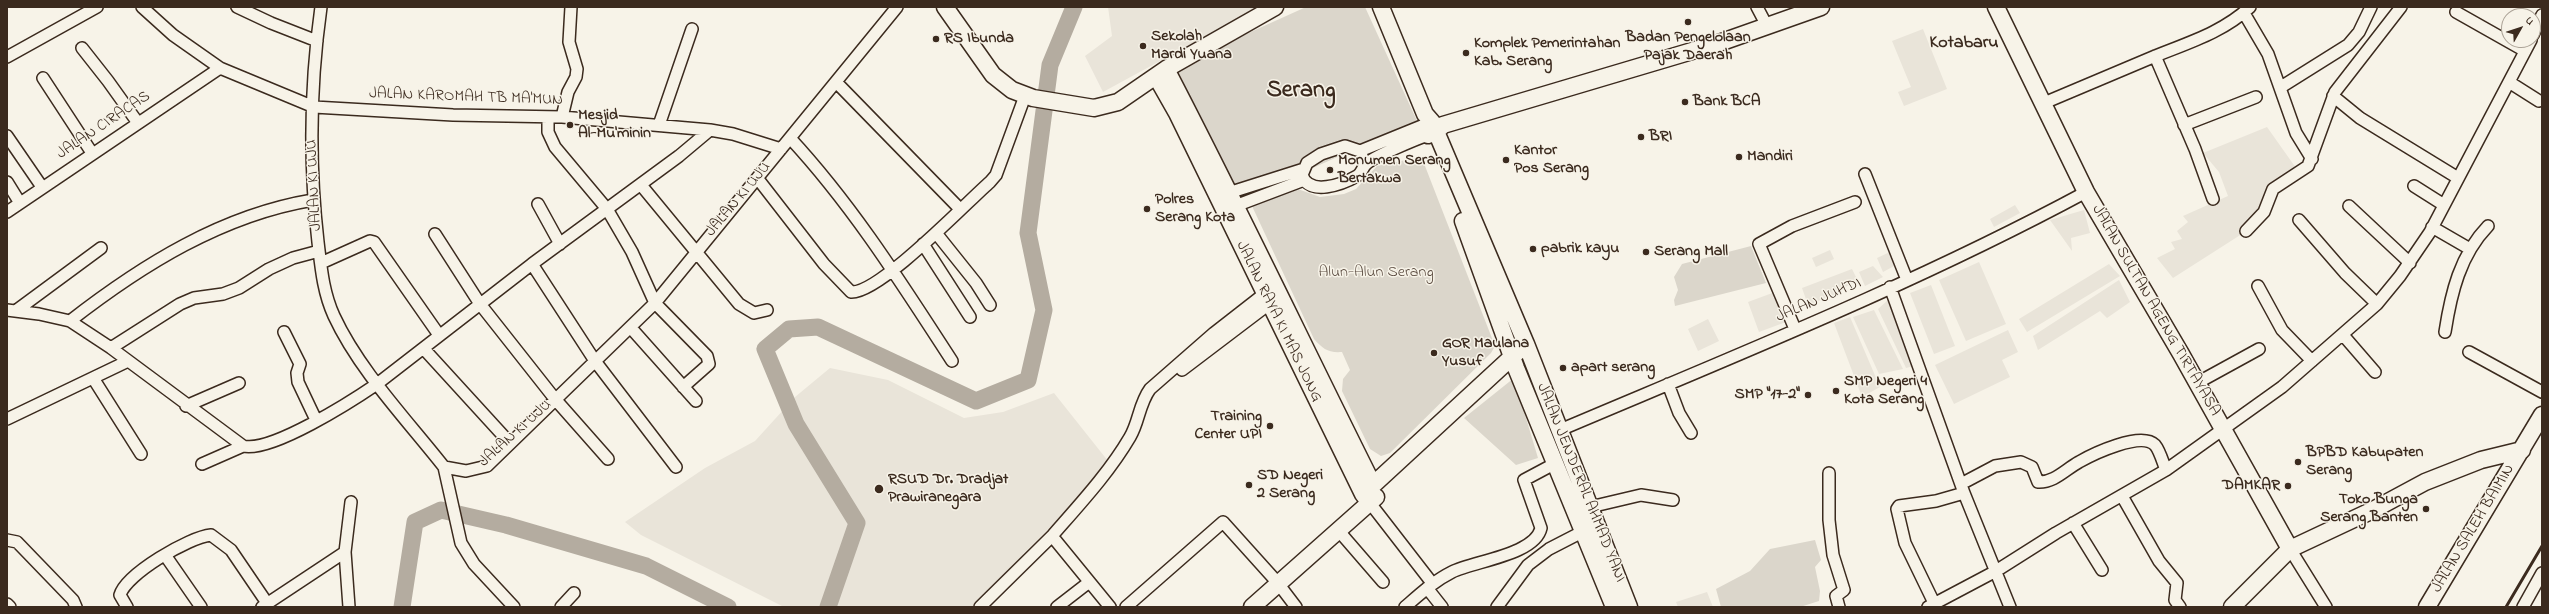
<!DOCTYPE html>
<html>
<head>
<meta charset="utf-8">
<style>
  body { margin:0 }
  #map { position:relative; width:2549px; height:614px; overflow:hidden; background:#f7f3e8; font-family:"Indie Flower",sans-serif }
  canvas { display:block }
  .frame { position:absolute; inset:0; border:8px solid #3b2a1e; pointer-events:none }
  .north { position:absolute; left:2501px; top:8px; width:40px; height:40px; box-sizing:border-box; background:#f7f3e8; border:1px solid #aca397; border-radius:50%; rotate:51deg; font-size:11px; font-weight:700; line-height:16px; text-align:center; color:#3b2a1e }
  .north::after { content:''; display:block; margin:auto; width:14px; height:18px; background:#3b2a1e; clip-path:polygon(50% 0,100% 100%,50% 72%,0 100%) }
</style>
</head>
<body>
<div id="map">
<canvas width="2549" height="614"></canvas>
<div class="frame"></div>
<div class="north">U</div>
</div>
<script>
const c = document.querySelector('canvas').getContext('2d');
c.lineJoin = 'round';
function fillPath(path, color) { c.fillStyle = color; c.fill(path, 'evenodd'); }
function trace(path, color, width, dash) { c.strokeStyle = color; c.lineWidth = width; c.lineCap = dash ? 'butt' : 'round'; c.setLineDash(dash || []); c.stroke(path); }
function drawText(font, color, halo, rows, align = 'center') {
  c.font = font + ' "Indie Flower",sans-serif'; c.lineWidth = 3; c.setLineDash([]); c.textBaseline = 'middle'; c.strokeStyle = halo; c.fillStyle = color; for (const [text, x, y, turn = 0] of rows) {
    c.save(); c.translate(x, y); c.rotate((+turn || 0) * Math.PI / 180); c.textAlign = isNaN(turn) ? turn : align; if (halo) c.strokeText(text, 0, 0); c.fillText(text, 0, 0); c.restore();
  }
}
const built = new Path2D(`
  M 1108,7 L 1259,7 L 1103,92 L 1085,56 L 1112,36 Z
  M 1923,29 L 1947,89 L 1904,106 L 1898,92 L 1911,87 L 1892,41 Z
  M 2267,127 L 2296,168 L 2258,213 L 2240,227 L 2245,232 L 2173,278 L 2157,258 L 2175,249 L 2171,242 L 2182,239 L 2177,231 L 2188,222 L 2183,216 L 2228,196 L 2219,172 L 2203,153 Z
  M 2015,205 L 2020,213 L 1994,227 L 1990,219 Z
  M 2084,210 L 2090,233 L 2071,238 L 2072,251 L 2050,220 Z
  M 1830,250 L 1834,259 L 1816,267 L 1812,258 Z
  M 1892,251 L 1896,265 L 1883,272 L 1877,258 Z
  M 1979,262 L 2006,324 L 1966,341 L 1939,280 Z
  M 2109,264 L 2120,276 L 2027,332 L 2019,319 Z
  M 1873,266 L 1883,277 L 1865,286 L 1859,272 Z
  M 1852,269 L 1858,281 L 1841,289 L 1842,292 L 1808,305 L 1802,288 Z
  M 2119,280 L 2130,302 L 2107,318 L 2100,311 L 2038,350 L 2033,336 Z
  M 1931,285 L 1955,346 L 1934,354 L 1910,293 Z
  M 1775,292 L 1786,322 L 1759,332 L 1748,302 Z
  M 1888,300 L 1914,366 L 1906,368 L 1878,309 Z
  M 1874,310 L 1903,369 L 1879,374 L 1853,317 Z
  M 1850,317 L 1880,387 L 1862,397 L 1834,323 Z
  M 1708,319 L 1719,341 L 1698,351 L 1688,329 Z
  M 2008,330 L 2018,352 L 2002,360 L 2010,377 L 1954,404 L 1935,365 Z
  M 830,368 L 888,380 L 964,418 L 1003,412 L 1054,393 L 1108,461 L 1066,511 L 972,607 L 784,607 L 641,535 L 625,522 L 705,468 L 755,441 L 795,397 Z
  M 1707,592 L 1713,607 L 1678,607 L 1676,602 Z`);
const green = new Path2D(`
  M 1306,7 L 1365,7 L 1417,121 L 1222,209 L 1160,73 Z
  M 1415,158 L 1419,159 L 1425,166 L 1495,346 L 1491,353 L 1390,453 L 1381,456 L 1370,449 L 1342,391 L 1343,379 L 1350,370 L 1342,352 C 1328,353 1323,349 1314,339 L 1252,206 L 1254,202 L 1295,188 L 1320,197 L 1344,194 L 1356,189 L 1377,166 Z
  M 1751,246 L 1766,283 L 1675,306 L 1674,300 L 1678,290 L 1674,277 L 1682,264 Z
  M 1514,378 L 1538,458 L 1516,465 L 1464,418 Z
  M 1815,540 L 1821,560 L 1815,567 L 1820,591 L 1819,601 L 1800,607 L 1721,607 L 1716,589 L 1750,571 L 1770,549 Z`);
const river = new Path2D(`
  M 402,607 L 415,522 L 441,510 L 506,525 L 646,566 L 728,607
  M 828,607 L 857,523 L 796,424 L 765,349 L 789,329 L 818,327 L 976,401 L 1028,380 L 1044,310 L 1028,233 L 1050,65 L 1074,7`);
const street = new Path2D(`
  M 142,7 L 173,35 L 220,68 L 314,107 L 453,115 L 562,117 L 710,130 L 733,134 L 781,149
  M 237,7 L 271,23 L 317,41
  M 321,7 C 310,85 309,164 318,242 C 321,267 323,292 334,316 C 359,370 407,420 444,467 L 466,471 L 487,466 L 655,303 L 897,7
  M 1757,7 L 1767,26
  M 2456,12 L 2525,51
  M 2244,13 L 2268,54 L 2296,133 L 2312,159
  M 2533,35 L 2542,15
  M 82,48 L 108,81 L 138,123
  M 2155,56 L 2195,149 L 2213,199
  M 7,57 L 97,7
  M 43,78 L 92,153
  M 836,82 L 960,209
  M 2509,82 L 2539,101
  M 2281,87 L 2348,45 L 2359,32 L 2371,7
  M 2333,96 L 2360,118 L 2458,178
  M 2044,103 C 2080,88 2117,72 2153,57 C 2187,43 2222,33 2250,7
  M 562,117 L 568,92 L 576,77 L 577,69 L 569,42 L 571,7
  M 548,118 L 548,132 L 555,147 L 607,209 L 632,252 L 655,303 L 707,356 L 709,364 L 683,387
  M 659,125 L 692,29
  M 2184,125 L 2256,97
  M 7,136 L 42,187
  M 790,138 C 853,206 902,284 952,361
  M 1360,151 L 1424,125
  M 1365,164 L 1360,151 L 1345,146 L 1321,154 L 1307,163 L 1302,175 C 1309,197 1343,184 1357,176 C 1362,173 1362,168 1366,164 C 1373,157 1416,139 1428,135
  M 1865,174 L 1907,280
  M 758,179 L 824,264 L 851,292 C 879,294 966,203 990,182 L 996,175 L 1025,96
  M 7,182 L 20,203
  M 641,185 L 739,304 L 754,313 L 767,310
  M 2414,186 L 2444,205
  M 1222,195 L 1304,169
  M 538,204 L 560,244
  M 2349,206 L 2410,263
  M 1230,208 L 1304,180
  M 7,212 L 220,68
  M 2299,220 L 2345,273 L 2377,304
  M 2432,227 L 2470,249
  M 2246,231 L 2264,212 L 2273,189 L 2308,166 L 2335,92 L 2401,7
  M 936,233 L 976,283 L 990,305
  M 435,234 L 480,304 L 555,399 L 608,459
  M 923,244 L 970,317
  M 321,263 L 370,241 L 374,242 L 439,335
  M 532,264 L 595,361 L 676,467
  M 2258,286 L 2282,330 L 2312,361
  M 1890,287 L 1964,493 L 2010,607
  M 7,310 L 39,314 L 70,321 L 111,348 L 243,446 C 271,453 352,401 377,384 L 532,264 L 679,156 L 710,130
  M 17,310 L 101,248
  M 70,321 C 142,265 222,215 313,200
  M 631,328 L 696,401
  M 1795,329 L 1759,244 L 1792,226 L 1855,202
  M 284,332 L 300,364 L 297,373 L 298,382 L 316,420
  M 2445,332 C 2451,293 2460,255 2488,226
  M 2343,335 L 2375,372
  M 111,348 L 180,304 L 194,298 L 223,294 L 239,288 L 269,269 L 293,258 L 319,251
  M 424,349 L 509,442
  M 2469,352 L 2542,392
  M 1182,370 L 1269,304
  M 93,378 L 141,454
  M 2197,383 L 2259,349
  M 1668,384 L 1679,413 L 1691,433
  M 186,406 L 239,383
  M 7,419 L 126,362
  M 1560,430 C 1737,355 1917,283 2086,192
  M 202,464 L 243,446
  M 444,467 L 461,543 L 474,564 L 514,607
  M 1829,473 L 1829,520 L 1833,555 L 1844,590 L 1836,596 L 1839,607
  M 1961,484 L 1995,466 L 2021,462 L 2032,467 L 2038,482 C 2054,483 2066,469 2079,462 C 2093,454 2141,431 2155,445 C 2160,451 2163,463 2166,470
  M 2122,496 L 2159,561 L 2177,583 L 2175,600 L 2180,607
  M 1370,503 L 1432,583
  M 1590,507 L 1641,495 L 1673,500
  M 2073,523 L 2102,570
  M 1338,530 L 1383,582
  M 7,540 L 17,542 L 73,600 L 76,607
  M 2290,549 L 2326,607
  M 165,555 L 201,607
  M 1427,588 L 1442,607
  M 7,604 L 10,607
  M 127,607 L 120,595 C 126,574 189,537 211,535 L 231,550 L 267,603
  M 262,607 L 345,552
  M 349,607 L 345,552 L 351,502
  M 561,607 L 574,593
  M 980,607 L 1052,536
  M 1057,607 L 1088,583
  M 1110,607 L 1052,536 C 1079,505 1109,473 1130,437 C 1139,422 1139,404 1150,389 L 1214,333 L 1264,294
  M 1126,607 L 1223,522 L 1277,582 L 1296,607
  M 1405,607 C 1420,594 1434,581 1452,572 C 1474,561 1535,555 1541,528 L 1524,480 L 1554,464
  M 1497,607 L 1528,565 L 1549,549 L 1582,532
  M 1928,607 L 1996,571 L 2056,533 L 2166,470 L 2282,387 L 2377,304 L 2400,276 L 2430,232 L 2531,40
  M 1936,607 L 1905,543 L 1897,509 L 1899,506 L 1936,501 L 1964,493
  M 2523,607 L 2542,573`);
const secondary = new Path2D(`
  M 945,7 L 993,75 L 1012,90 L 1033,98 L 1094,108 L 1118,102 L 1166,69 L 1275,7
  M 1381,7 L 1425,114 L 1432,122 L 1526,344 L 1629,607
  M 1996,7 L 2086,192 L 2181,354 L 2290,549
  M 1166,69 C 1238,207 1304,347 1373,485 L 1526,344
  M 1156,76 L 1177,113 L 1363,494 L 1370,503
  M 1428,135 L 1436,132 L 1443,125 L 1719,43 L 1821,7
  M 1463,221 L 1516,368 L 1614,607
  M 1252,607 L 1376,497
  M 2232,607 L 2290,549 L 2373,510 L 2425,482 L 2481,460 L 2522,450
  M 2427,607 L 2542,415`);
const rail = new Path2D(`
  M 2506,607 L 2542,546`);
const markers = [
  [1688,22,4,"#3b2a1e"],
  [936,39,4,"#3b2a1e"],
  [1143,46,4,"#3b2a1e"],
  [1466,53,4,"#3b2a1e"],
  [1685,102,4,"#3b2a1e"],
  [570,125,4,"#3b2a1e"],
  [1641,137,4,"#3b2a1e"],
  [1739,157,4,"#3b2a1e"],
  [1506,160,4,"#3b2a1e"],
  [1330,170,4,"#3b2a1e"],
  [1147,209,4,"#3b2a1e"],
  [1533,249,4,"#3b2a1e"],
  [1646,252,4,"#3b2a1e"],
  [1434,353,4,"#3b2a1e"],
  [1563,368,4,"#3b2a1e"],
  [1836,391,4,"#3b2a1e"],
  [1808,395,4,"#3b2a1e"],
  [1270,426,4,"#3b2a1e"],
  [2298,462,4,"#3b2a1e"],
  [1249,485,4,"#3b2a1e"],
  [2288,486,4,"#3b2a1e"],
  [879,489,5,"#3b2a1e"],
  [2426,509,4,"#3b2a1e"]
];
const poiNames = [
  ["Sekolah",1151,37],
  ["Mardi Yuana",1151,55],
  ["Badan Pengelolaan",1688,38,"center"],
  ["Pajak Daerah",1688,56,"center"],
  ["RS Ibunda",944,39],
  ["Komplek Pemerintahan",1474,44],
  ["Kab. Serang",1474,62],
  ["Bank BCA",1693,102],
  ["Mesjid",578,116],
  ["Al-Mu'minin",578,134],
  ["BRI",1649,137],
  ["Kantor",1514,151],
  ["Pos Serang",1514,169],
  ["Mandiri",1747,157],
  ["Monumen Serang",1338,161],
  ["Bertakwa",1338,179],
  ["Polres",1155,200],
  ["Serang Kota",1155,218],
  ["pabrik kayu",1541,249],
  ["Serang Mall",1654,252],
  ["GOR Maulana",1442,344],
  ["Yusuf",1442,362],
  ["apart serang",1571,368],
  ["SMP Negeri 4",1844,382],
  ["Kota Serang",1844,400],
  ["SMP \"17-2\"",1800,395,"right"],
  ["Training",1262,417,"right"],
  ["Center UPI",1262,435,"right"],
  ["BPBD Kabupaten",2306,453],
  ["Serang",2306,471],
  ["SD Negeri",1257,476],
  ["2 Serang",1257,494],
  ["RSUD Dr. Dradjat",888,480],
  ["Prawiranegara",888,498],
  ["DAMKAR",2280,486,"right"],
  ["Toko Bunga",2418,500,"right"],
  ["Serang Banten",2418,518,"right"]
];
const streetNames = [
  ["JALAN KAROMAH TB MA'MUN",466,98,2],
  ["JALAN CIRACAS",104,126,-34],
  ["JALAN KI UJU",315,185,-93],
  ["JALAN KI UJU",739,200,-50],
  ["JALAN JUHDI",1819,301,-23],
  ["JALAN SULTAN AGENG TIRTAYASA",2155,311,60],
  ["JALAN RAYA KI MAS JONG",1278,322,64],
  ["JALAN KI UJU",516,434,-42],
  ["JALAN JENDERAL AHMAD YANI",1580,483,68],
  ["JALAN SALEH BAIMIN",2474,529,-59]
];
const parkNames = [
  ["Alun-Alun Serang",1376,273]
];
const quarterNames = [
  ["Kotabaru",1964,44]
];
const townNames = [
  ["Serang",1301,92]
];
fillPath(built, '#e9e4d9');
fillPath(green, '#dbd6cb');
trace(river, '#b4aca0', 17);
trace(street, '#3b2a1e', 14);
trace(secondary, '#3b2a1e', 19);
trace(street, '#f7f3e8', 11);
trace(secondary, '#f7f3e8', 16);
trace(rail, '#3b2a1e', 3);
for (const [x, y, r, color] of markers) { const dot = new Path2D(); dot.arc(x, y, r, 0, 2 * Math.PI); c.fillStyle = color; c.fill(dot); trace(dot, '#f7f3e8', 1.5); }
drawText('bold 16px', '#3b2a1e', '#f7f3e8', poiNames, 'left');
drawText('16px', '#3b2a1e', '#f7f3e8', streetNames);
drawText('16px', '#5b4c41', '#f7f3e8', parkNames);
drawText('bold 18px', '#3b2a1e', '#f7f3e8', quarterNames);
drawText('bold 24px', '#3b2a1e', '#f7f3e8', townNames);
</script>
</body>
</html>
